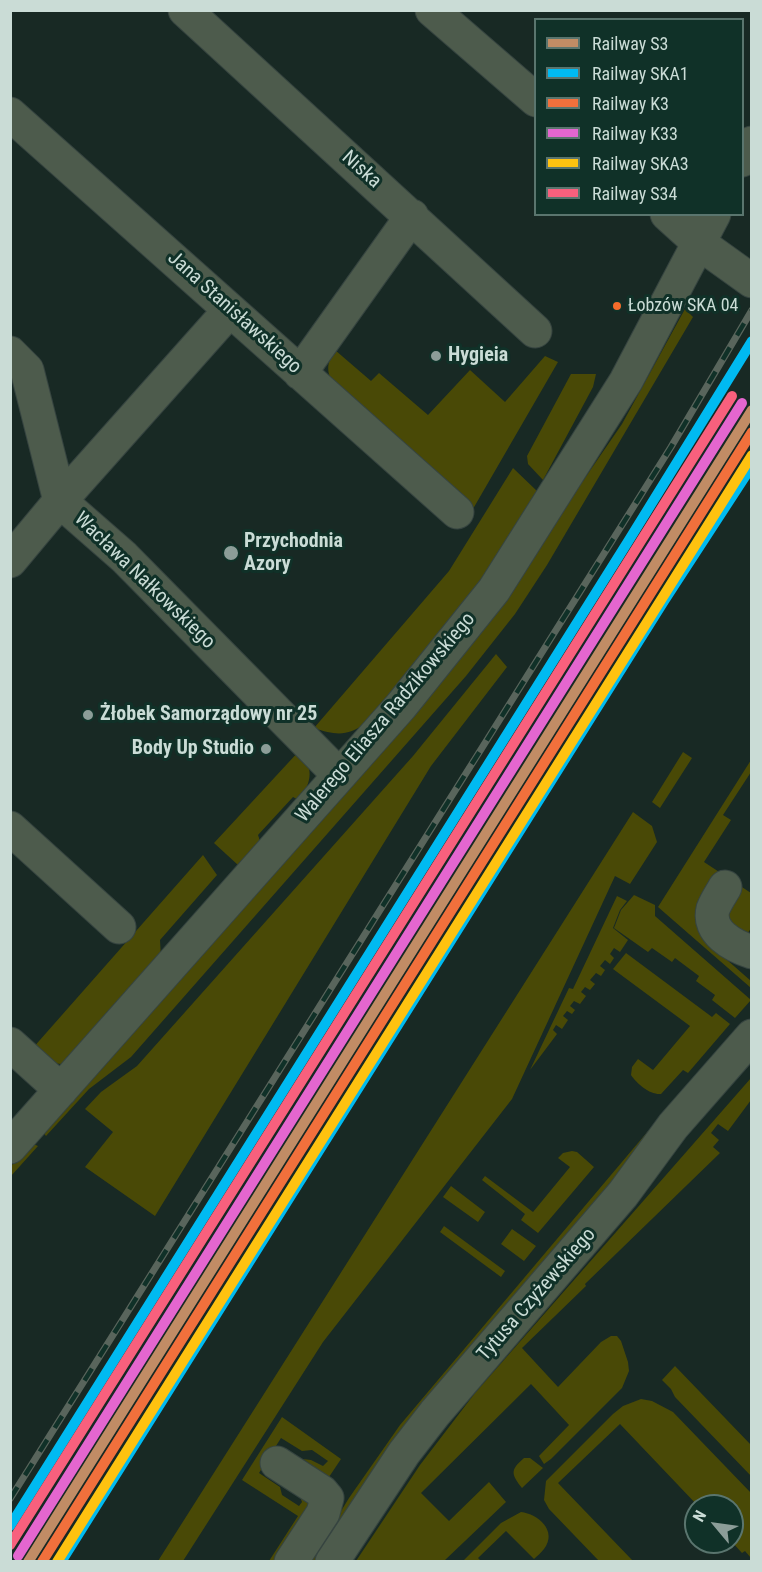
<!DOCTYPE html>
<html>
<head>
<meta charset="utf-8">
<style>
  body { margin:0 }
  #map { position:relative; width:762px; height:1572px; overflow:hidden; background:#182924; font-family:"Roboto Condensed",sans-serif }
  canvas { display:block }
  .frame { position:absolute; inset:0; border:12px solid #cadcd6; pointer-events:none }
  .legend { position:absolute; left:534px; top:18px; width:210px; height:198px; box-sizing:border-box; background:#103128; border:2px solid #5a756e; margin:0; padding:8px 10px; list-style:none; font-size:18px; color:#cadcd6 }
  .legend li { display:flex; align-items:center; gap:12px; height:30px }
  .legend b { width:30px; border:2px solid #5a756e }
  .north { position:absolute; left:684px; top:1494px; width:60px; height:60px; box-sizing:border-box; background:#103128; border:2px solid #5a756e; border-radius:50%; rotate:299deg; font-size:16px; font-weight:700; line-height:24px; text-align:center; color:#cadcd6 }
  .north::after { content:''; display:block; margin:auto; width:21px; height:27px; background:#8c9d98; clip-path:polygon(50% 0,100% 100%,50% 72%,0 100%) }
</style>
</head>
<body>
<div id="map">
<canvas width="762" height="1572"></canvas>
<div class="frame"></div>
<ul class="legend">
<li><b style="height:8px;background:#c18c65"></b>Railway S3</li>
<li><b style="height:8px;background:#00baf1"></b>Railway SKA1</li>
<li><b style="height:8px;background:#f1703c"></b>Railway K3</li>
<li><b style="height:8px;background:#e466cf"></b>Railway K33</li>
<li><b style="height:8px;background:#fec210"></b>Railway SKA3</li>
<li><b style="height:8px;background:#f8607d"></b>Railway S34</li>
</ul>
<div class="north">N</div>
</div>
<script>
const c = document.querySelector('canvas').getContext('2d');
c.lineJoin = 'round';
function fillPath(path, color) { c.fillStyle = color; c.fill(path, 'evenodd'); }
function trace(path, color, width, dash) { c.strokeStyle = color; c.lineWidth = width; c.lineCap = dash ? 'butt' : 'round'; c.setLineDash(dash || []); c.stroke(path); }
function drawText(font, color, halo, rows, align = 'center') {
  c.font = font + ' "Roboto Condensed",sans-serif'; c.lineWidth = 6; c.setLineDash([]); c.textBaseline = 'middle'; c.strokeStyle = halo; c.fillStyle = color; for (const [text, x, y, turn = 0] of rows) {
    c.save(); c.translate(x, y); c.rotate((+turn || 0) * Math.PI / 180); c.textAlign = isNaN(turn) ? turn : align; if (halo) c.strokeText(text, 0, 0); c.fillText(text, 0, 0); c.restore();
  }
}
const green = new Path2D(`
  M 685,309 L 693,317 L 547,565 L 515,614 L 466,676 L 131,1057 L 89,1089 L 46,1136 L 42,1131 L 556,520 L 622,424 Z
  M 335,350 L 371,381 L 379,373 L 428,415 L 470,370 L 505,402 L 545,356 L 558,362 L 466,521 L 335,389 C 327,373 325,365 335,350 Z
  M 571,374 L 596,374 L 593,387 L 543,480 L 528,464 L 527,456 Z
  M 513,468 L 537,491 L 537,496 L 491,574 L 366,723 C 347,737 335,735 314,728 L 449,571 Z
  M 496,654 L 507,667 L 431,766 L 155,1216 L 85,1167 L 113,1132 L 85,1109 L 101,1092 L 137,1066 L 413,756 Z
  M 300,750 C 313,768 313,781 299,800 L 293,797 L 258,835 L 260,841 L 238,865 L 214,843 Z
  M 683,752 L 692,758 L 660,808 L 652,802 Z
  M 751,760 L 751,772 L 723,815 L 731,820 L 704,862 L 751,893 L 751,928 L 748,933 L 710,945 L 751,981 L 751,988 L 658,907 Z
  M 633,812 L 652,826 L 657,842 L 630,884 L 615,876 L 512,1099 L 323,1342 L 183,1561 L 158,1561 Z
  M 203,855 L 217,875 L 160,940 L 161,958 L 62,1064 L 49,1063 L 32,1049 Z
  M 634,895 L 655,905 L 655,916 L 751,1000 L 735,1018 L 712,1000 L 715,995 L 696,981 L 699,976 L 675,958 L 672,962 L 652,948 L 648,952 L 614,928 L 621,910 Z
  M 617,896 L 627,901 L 620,910 L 613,928 L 628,940 L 620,952 L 614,948 L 610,954 L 614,958 L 610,964 L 605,960 L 600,966 L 605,970 L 601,976 L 596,973 L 590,980 L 595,984 L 590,990 L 585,987 L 581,992 L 586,996 L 580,1004 L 574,1001 L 570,1006 L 575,1010 L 572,1014 L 567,1011 L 563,1016 L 568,1020 L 562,1029 L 556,1025 L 553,1030 L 557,1034 L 530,1070 L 569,988 L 573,989 Z
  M 626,953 L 712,1017 L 716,1013 L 730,1024 L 688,1073 L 683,1070 L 661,1094 C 650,1095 637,1084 631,1075 L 632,1067 L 638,1059 L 653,1070 L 690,1026 L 613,969 Z
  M 751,1078 L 751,1100 L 728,1131 L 718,1124 L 711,1133 L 719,1140 L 713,1147 L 720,1153 L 585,1284 L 586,1286 L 522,1348 L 558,1387 L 601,1342 L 611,1336 L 617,1336 L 621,1341 L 628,1362 L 629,1371 L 622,1388 L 551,1459 L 544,1464 L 539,1456 L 569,1425 L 531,1384 L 421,1493 L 449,1521 L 489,1482 L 506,1502 L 444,1561 L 356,1561 L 420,1465 L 475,1393 Z
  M 654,1124 L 643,1143 L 316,1561 L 310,1562 L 349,1498 L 400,1425 Z
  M 31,1143 L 38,1146 L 11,1176 L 11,1166 Z
  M 572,1151 L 577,1152 L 594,1167 L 538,1233 L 521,1220 L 525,1214 L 482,1180 L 485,1176 L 533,1212 L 570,1167 L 558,1158 L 563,1153 Z
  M 451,1186 L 485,1212 L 478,1222 L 443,1197 Z
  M 444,1226 L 505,1271 L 501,1277 L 440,1232 Z
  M 512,1229 L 536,1246 L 524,1261 L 501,1244 Z
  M 675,1366 L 751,1445 L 751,1476 L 675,1397 L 671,1389 L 662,1380 Z
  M 641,1399 L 652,1401 L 673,1412 L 751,1493 L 751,1558 L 745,1551 L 742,1553 L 732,1542 L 732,1506 L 698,1506 L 620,1424 L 558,1483 L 633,1561 L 599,1561 L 549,1509 L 544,1500 L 546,1481 L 613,1414 L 623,1406 Z
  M 282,1417 L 341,1459 L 329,1477 L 303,1459 L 311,1460 L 323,1466 L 328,1461 L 312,1450 L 302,1451 L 281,1438 L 259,1473 L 280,1487 L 282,1495 L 299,1506 L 302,1502 L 300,1497 L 308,1498 L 312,1507 L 278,1561 L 269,1561 L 298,1516 L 242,1480 Z
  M 524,1458 L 530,1458 L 543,1468 L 522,1488 C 511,1474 510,1470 524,1458 Z
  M 521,1512 C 538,1514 558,1531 544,1549 C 541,1553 537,1556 534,1559 L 506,1531 L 478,1558 L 481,1561 L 463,1561 L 501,1523 Z`);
const minor = new Path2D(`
  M 185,10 L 535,331
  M 432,10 L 536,100
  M 10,114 L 457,512
  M 742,160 L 752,143
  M 667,214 L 699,243 L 752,281
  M 10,353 L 27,370 L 60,501 L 124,557 L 339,775
  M 300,373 L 412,216
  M 10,561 L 60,501 L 230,310
  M 10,828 L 119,927
  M 725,887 C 721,894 716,901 713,909 C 707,932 733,946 752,952
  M 10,1044 L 61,1090
  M 10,1147 L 401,706 L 494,590 L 626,381 L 714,214
  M 277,1463 L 322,1492 L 327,1498 L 323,1513 L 291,1562
  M 332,1562 L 404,1453 L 435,1413 L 623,1194 L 673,1126 L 752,1036`);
const rail = new Path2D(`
  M 10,1499 L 671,447 L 752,310`);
const rail1 = new Path2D(`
  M 28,1562 L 752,410`);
const rail2 = new Path2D(`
  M 10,1526 L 629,540 L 752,341
  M 61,1562 L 664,601 L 752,466`);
const rail3 = new Path2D(`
  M 42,1562 L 752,432`);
const rail4 = new Path2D(`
  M 18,1556 L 742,403`);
const rail5 = new Path2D(`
  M 57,1562 L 752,455`);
const rail6 = new Path2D(`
  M 10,1545 L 732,396`);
const markers = [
  [617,306,5,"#f36c2b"],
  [436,356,6,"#8c9d98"],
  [231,553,8,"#8c9d98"],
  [88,715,6,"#8c9d98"],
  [266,749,6,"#8c9d98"]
];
const busNames = [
  ["Łobzów SKA 04",628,306]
];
const streetNames = [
  ["Niska",361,170,42],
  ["Jana Stanisławskiego",234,313,42],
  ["Wacława Nałkowskiego",144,581,44],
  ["Walerego Eliasza Radzikowskiego",386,718,-50],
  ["Tytusa Czyżewskiego",537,1295,-49]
];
const poiNames = [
  ["Hygieia",448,356],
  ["Przychodnia",244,542],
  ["Azory",244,565],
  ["Żłobek Samorządowy nr 25",100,715],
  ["Body Up Studio",254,749,"right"]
];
fillPath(green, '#494906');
trace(minor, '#364440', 35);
trace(minor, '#4d5b4c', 33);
trace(rail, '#59655c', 7);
trace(rail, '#103128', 4.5, [14]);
trace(rail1, '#c18c65', 10);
trace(rail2, '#00baf1', 10);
trace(rail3, '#f1703c', 10);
trace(rail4, '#e466cf', 10);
trace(rail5, '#fec210', 10);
trace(rail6, '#f8607d', 10);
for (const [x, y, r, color] of markers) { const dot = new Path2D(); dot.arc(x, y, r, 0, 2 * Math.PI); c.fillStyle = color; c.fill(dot); trace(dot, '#103128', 2); }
drawText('18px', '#cadcd6', '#103128', busNames, 'left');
drawText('20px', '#cadcd6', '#103128', streetNames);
drawText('bold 20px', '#cadcd6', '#103128', poiNames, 'left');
</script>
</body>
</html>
